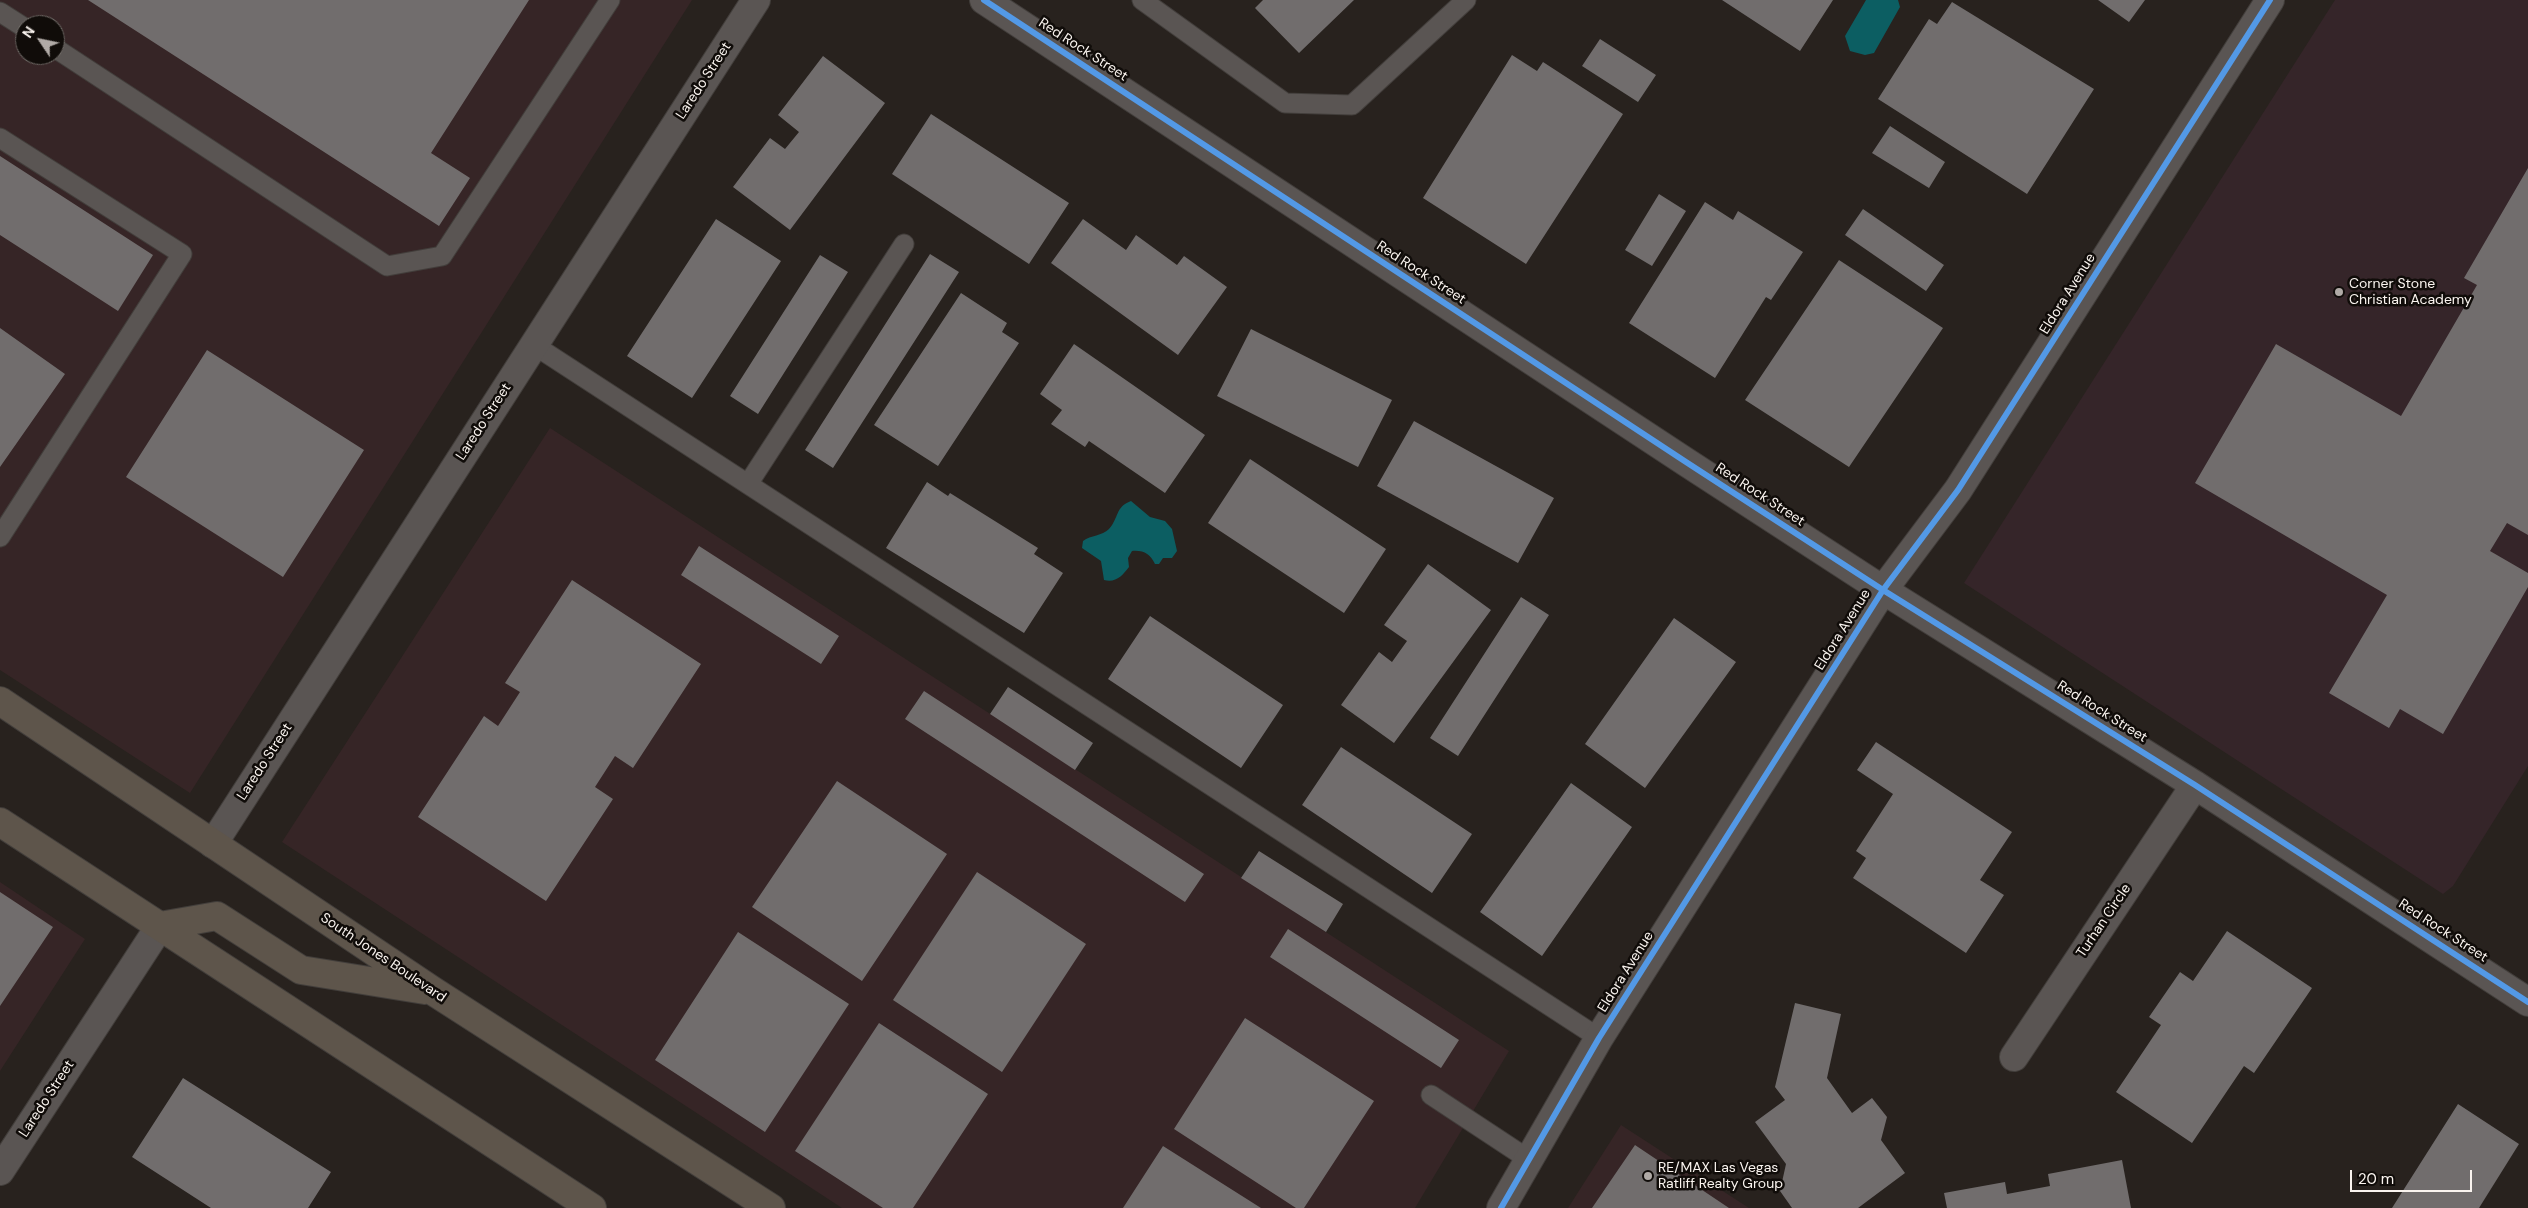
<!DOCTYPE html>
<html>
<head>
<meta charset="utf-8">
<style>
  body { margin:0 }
  #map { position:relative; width:2528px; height:1208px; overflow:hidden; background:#28221e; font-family:"DM Sans",sans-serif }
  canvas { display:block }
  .north { position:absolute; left:15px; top:15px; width:50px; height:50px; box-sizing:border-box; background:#100c09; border:1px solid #6e6965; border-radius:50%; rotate:304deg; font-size:14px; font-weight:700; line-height:20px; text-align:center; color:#faf4ef }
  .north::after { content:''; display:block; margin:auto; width:18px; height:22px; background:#b0aaa6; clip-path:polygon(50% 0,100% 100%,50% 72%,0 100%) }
  .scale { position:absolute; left:2350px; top:1170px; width:122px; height:22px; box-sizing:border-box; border:2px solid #faf4ef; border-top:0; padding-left:6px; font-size:15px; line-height:18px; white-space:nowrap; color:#faf4ef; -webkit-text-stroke:4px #100c09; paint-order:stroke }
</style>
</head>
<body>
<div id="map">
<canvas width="2528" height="1208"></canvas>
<div class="north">N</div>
<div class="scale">20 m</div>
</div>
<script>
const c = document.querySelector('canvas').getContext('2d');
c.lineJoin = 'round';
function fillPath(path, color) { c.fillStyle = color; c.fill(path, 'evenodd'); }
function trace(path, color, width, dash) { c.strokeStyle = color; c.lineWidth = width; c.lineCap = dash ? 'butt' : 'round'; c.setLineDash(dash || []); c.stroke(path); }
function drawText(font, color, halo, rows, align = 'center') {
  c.font = font + ' "DM Sans",sans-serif'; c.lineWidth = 5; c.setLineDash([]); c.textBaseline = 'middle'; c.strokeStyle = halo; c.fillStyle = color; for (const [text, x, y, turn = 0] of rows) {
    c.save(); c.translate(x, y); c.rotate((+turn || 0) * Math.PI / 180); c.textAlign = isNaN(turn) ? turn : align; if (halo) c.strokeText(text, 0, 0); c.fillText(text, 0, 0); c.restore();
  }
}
const commercial = new Path2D(`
  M 0,0 L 692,0 L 190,793 L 0,670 ZM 25,25 L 55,25 L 55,55 L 25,55 Z
  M 550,428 L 1509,1051 L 1415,1208 L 842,1208 L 282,842 Z
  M 0,882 L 85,939 L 0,1071 Z
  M 1621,1125 L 1749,1208 L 1568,1208 Z`);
const education = new Path2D(`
  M 2335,0 L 2528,0 L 2528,766 L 2453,886 L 2443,894 L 1964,583 Z`);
const water = new Path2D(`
  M 1866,0 L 1898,0 L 1900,7 L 1874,53 L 1865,55 L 1850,51 L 1845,36 Z
  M 1131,501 L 1150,517 L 1165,521 L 1172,529 L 1177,551 L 1172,558 L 1163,558 L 1159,564 L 1155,564 C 1150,554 1144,550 1132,551 L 1128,558 L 1129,567 C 1122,576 1116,583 1104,580 L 1101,561 L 1082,548 L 1083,541 C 1091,535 1102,536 1109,529 C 1119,518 1115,507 1131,501 Z`);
const building = new Path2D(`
  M 88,0 L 529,0 L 431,153 L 470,178 L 439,226 Z
  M 1263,0 L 1354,0 L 1299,53 L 1255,8 Z
  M 1722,0 L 1833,0 L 1800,51 Z
  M 2098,0 L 2145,0 L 2129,22 Z
  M 1952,2 L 2094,89 L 2027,194 L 1878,99 L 1929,19 L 1937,24 Z
  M 1600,39 L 1656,75 L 1638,102 L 1582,66 Z
  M 1512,55 L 1537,71 L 1543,62 L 1623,114 L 1526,264 L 1423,198 Z
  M 823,56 L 885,103 L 790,230 L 733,187 L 770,138 L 785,149 L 799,132 L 778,115 Z
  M 931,114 L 1069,203 L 1029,264 L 892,174 Z
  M 1890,126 L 1945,162 L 1929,188 L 1872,153 Z
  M 0,156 L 153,255 L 118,311 L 0,235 Z
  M 2528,168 L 2528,535 L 2507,523 L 2490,551 L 2528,573 L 2528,587 L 2443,734 L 2400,709 L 2389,728 L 2329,693 L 2387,595 L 2195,483 L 2276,344 L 2401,416 L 2477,285 L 2464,278 Z
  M 1659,194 L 1686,211 L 1652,266 L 1625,250 Z
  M 1705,202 L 1733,220 L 1738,211 L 1803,252 L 1771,300 L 1766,297 L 1715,378 L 1629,323 Z
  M 1863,209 L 1944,265 L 1926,291 L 1845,235 Z
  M 716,219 L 781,261 L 692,398 L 627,356 Z
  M 1083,219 L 1126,250 L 1136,235 L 1177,265 L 1184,256 L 1227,287 L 1178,355 L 1051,263 Z
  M 930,254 L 959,272 L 833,468 L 805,450 Z
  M 820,255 L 848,272 L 758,414 L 730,396 Z
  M 1839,260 L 1943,328 L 1849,467 L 1745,400 Z
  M 961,293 L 1007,323 L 1002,332 L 1019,343 L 938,466 L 874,425 Z
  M 0,328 L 65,374 L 0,467 Z
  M 1251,329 L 1392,400 L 1358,467 L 1217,396 Z
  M 1074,344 L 1205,435 L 1165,493 L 1089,441 L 1085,447 L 1051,424 L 1062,410 L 1040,394 Z
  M 207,350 L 364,450 L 283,577 L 126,477 Z
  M 1414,421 L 1554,498 L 1518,563 L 1377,486 Z
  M 1250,459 L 1386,549 L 1344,613 L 1208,523 Z
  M 927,482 L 948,496 L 950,493 L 1038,548 L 1034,554 L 1063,573 L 1024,633 L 886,548 Z
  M 699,546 L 839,636 L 821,664 L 681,575 Z
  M 1428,564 L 1491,610 L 1394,743 L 1341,705 L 1379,652 L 1392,662 L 1407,641 L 1384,625 Z
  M 572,580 L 701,664 L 633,768 L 615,756 L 595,787 L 613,799 L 546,901 L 418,817 L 484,716 L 498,726 L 520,692 L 505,683 Z
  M 1521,597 L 1549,615 L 1458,756 L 1430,738 Z
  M 1150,616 L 1283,705 L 1241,768 L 1108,679 Z
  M 1674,618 L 1736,662 L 1645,788 L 1585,744 Z
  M 1008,687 L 1093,743 L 1075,770 L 990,714 Z
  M 924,691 L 1204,874 L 1185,902 L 905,719 Z
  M 1876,742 L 2012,832 L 1980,880 L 2004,895 L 1966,953 L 1853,878 L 1866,858 L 1856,851 L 1893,794 L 1857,770 Z
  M 1341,747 L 1472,834 L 1432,893 L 1302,805 Z
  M 837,781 L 947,854 L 862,981 L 752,907 Z
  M 1571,783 L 1632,827 L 1542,956 L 1480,912 Z
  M 1259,851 L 1343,904 L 1326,932 L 1241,878 Z
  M 977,872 L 1086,944 L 1002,1072 L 893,1000 Z
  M 0,892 L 53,927 L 0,1006 Z
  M 1288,929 L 1459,1040 L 1441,1068 L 1270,957 Z
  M 2227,931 L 2312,988 L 2254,1073 L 2244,1066 L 2192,1143 L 2116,1092 L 2161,1025 L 2149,1017 L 2180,972 L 2193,981 Z
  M 738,932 L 849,1004 L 765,1132 L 655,1060 Z
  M 1795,1003 L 1841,1014 L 1827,1078 L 1852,1113 L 1872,1098 L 1887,1117 L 1881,1140 L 1905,1173 L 1858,1208 L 1792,1208 L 1780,1191 L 1786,1164 L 1755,1122 L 1785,1100 L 1775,1087 Z
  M 1245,1018 L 1374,1101 L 1304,1208 L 1296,1208 L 1174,1129 Z
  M 879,1023 L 988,1094 L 913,1208 L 883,1208 L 795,1151 Z
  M 183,1078 L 331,1172 L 308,1208 L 211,1208 L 132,1157 Z
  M 2458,1104 L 2519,1144 L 2479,1208 L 2392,1208 Z
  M 1635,1145 L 1729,1208 L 1592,1208 Z
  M 1163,1146 L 1261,1208 L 1123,1208 Z
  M 2122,1160 L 2131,1208 L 1947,1208 L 1944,1193 L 2005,1182 L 2007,1194 L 2050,1186 L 2048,1174 Z`);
const service = new Path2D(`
  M 1142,0 L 1285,103 L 1352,105 L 1466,0
  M 0,12 L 25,28
  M 55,48 L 387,266 L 442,256 L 610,0
  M 0,138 L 182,254 L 0,537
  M 534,345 L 1599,1038
  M 748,484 L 904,244
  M 1431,1095 L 1528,1159`);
const minor = new Path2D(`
  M 984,0 L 1686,462 L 1883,590 L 2195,785 L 2528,1002
  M 213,844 L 756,0
  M 2014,1057 L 2195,785
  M 0,1171 L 160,926
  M 1501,1208 L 1599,1038 L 1883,590 L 1958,490 L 2270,0`);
const primary = new Path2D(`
  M 0,701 L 433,991 L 771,1208
  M 0,822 L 592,1208
  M 160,926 L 217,916 L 301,970 L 425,990`);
const cycleway = new Path2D(`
  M 984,0 L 1686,462 L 1883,590 L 2195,785 L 2528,1002
  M 1501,1208 L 1599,1038 L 1883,590 L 1958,490 L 2270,0`);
const markers = [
  [2339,292,5,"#b0aaa6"],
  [1648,1176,5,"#b0aaa6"]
];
const streetNames = [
  ["Red Rock Street",1083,50,33],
  ["Laredo Street",704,81,-57],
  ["Red Rock Street",1421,273,33],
  ["Eldora Avenue",2068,294,-58],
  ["Laredo Street",484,422,-57],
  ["Red Rock Street",1760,495,33],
  ["Eldora Avenue",1843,630,-58],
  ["Red Rock Street",2102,712,32],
  ["Laredo Street",265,762,-57],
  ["Turhan Circle",2104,921,-56],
  ["Red Rock Street",2443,931,33],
  ["South Jones Boulevard",383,958,34],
  ["Eldora Avenue",1626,972,-58],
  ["Laredo Street",47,1099,-57]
];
const poiNames = [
  ["Corner Stone",2349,284],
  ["Christian Academy",2349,300],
  ["RE/MAX Las Vegas",1658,1168],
  ["Ratliff Realty Group",1658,1184]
];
fillPath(commercial, '#362526');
fillPath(education, '#352529');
fillPath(water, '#0c5e62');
fillPath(building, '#716d6d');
trace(service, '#423e3b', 21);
trace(minor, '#423e3b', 30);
trace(primary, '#423e3b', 30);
trace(service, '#5a5553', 19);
trace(minor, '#5a5553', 28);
trace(primary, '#5e554b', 28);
trace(cycleway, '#5399e6', 6);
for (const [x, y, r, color] of markers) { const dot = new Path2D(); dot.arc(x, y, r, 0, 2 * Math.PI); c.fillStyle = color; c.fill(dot); trace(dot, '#100c09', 2); }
drawText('14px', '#faf4ef', '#100c09', streetNames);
drawText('14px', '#faf4ef', '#100c09', poiNames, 'left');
</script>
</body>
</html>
